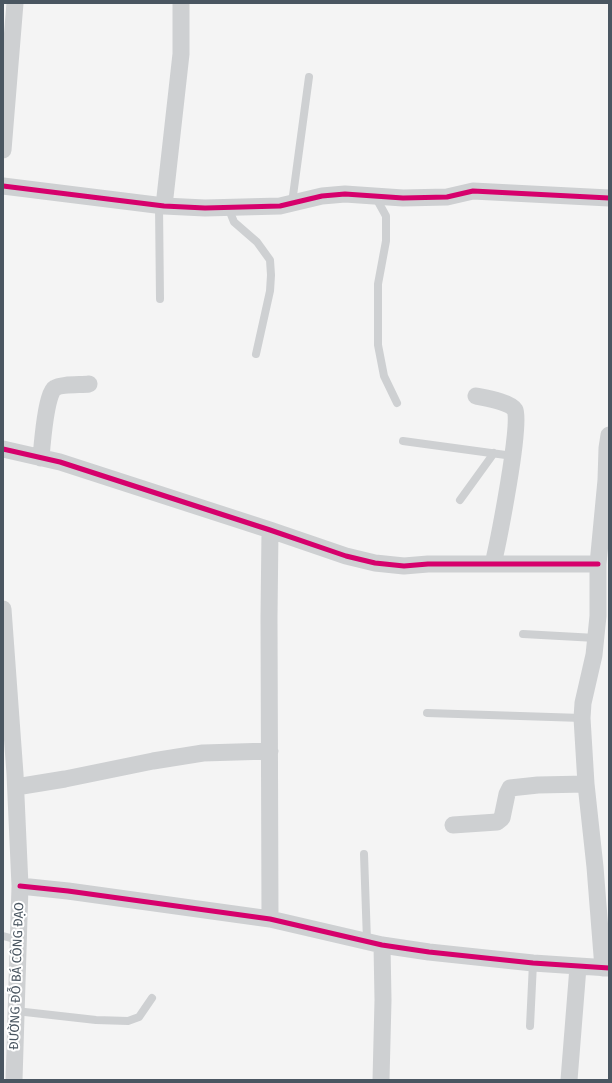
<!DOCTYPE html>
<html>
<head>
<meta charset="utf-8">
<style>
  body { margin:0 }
  #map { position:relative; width:612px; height:1083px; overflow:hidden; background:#f4f4f4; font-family:"Fira Sans",sans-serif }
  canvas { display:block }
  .frame { position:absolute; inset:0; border:4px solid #4a5661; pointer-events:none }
</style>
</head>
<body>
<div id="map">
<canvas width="612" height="1083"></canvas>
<div class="frame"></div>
</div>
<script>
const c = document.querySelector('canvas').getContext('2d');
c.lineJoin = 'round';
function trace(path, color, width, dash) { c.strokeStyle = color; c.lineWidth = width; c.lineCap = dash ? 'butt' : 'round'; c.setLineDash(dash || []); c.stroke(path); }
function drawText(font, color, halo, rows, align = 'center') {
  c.font = font + ' "Fira Sans",sans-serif'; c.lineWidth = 4; c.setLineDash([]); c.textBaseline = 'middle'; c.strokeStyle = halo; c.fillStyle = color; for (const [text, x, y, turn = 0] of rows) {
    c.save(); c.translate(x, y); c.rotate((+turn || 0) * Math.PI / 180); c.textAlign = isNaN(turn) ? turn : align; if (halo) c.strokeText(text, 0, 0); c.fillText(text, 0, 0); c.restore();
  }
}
const lane = new Path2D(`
  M 375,196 L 386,216 L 386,241 L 378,284 L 378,345 L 384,376 L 397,403
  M 292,203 L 309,77
  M 159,206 L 160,299
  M 228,207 L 234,222 L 257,242 L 270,260 L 271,275 L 270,291 L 256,354
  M 403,441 L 513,456
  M 460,500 L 494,453
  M 523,634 L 596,638
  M 427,713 L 582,718
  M 364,854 L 367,941
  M 3,936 L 18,940
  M 16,1011 L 96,1020 L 128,1021 L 139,1017 L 152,998
  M 530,1026 L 533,963`);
const street = new Path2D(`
  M 3,150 L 15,3
  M 3,186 L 164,206 L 205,208 L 280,206 L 322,196 L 345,194 L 403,198 L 447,197 L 473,191 L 609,198
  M 164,206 L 181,54 L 181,3
  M 476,396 C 485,398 510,402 515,410 C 522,422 498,543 493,564
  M 3,449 L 60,462 L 270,530 L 346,556 L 375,563 L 404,566 L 428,564 L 598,564
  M 41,458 C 42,446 46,393 55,388 C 61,384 81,385 89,384
  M 3,609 L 15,774 L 20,886 L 14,1080
  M 16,787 L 65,779 L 153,761 L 203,753 L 270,751
  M 453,825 L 497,822 L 502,818 L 507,794 L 510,788 L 538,785 L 586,784
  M 20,886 L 68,891 L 270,919 L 382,945 L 429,952 L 533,963 L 609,968
  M 270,919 L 269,617 L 270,530
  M 603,968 L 595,867 L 586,784 L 582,718 L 583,703 L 594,655 L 598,616 L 598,564 L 606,480 L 607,448 L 609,435
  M 381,1080 L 383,1000 L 382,945
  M 569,1080 L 578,967`);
const cycleway = new Path2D(`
  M 3,186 L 164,206 L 205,208 L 280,206 L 322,196 L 345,194 L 403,198 L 447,197 L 473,191 L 609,198
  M 3,449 L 60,462 L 270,530 L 346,556 L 375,563 L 404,566 L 428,564 L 598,564
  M 20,886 L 68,891 L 270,919 L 382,945 L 429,952 L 533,963 L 609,968`);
const streetNames = [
  ["ĐƯỜNG ĐỖ BÁ CÔNG ĐẠO",17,976,-88]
];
trace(lane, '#ced0d2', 8);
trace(street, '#ced0d2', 17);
trace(cycleway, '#d6006c', 5);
drawText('13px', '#4a5661', '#fff', streetNames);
</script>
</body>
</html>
